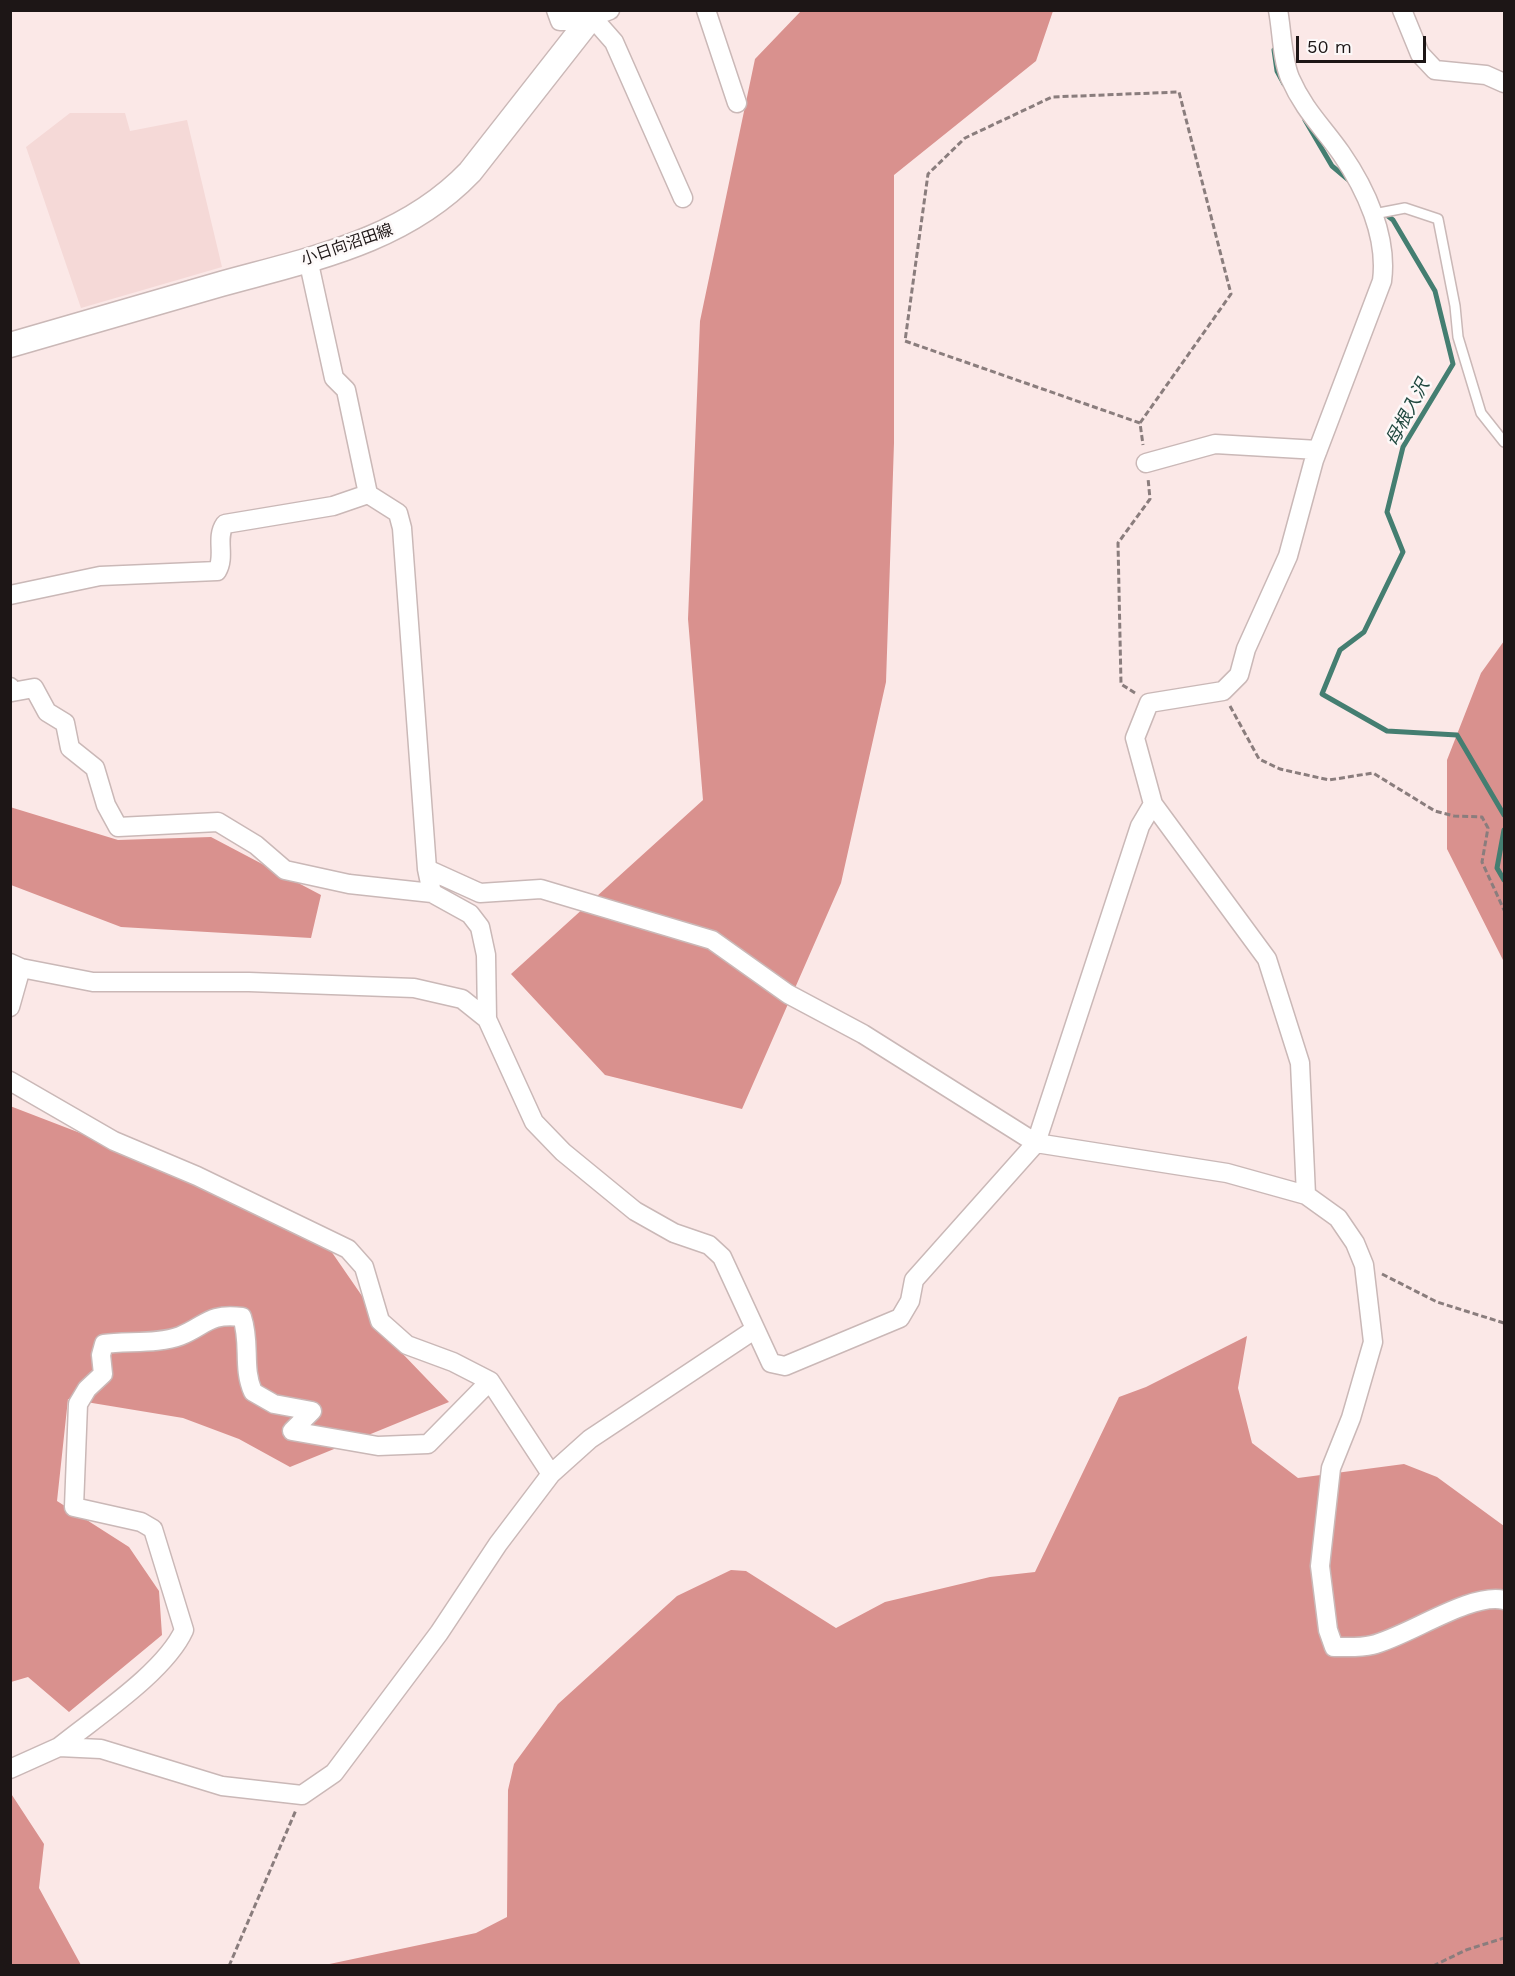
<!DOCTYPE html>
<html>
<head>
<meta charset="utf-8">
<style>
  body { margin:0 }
  #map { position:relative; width:1515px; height:1976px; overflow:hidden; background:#fbe8e7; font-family:"Work Sans",sans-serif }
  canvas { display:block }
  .frame { position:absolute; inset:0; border:12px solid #1d1616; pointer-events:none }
  .scale { position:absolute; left:1296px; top:36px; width:130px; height:27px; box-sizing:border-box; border:3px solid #1d1616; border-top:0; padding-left:8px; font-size:18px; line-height:21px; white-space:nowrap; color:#1d1616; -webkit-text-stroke:4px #fdf9f9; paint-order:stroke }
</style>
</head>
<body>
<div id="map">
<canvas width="1515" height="1976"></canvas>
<div class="frame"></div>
<div class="scale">50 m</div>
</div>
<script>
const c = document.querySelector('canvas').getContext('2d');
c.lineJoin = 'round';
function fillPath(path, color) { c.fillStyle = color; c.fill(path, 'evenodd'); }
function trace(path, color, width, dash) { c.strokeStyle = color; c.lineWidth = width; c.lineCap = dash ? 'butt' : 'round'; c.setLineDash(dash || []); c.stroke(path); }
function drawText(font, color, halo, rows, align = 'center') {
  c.font = font + ' "Work Sans","Noto Sans JP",sans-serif'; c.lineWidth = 5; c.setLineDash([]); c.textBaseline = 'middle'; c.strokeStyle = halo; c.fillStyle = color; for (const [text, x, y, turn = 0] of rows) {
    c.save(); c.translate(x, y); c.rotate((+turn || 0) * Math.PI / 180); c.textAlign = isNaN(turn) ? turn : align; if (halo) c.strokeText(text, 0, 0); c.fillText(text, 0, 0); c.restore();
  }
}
const built = new Path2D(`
  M 70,113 L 125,113 L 130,131 L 187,120 L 222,267 L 81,308 L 26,147 Z`);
const forest = new Path2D(`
  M 801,11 L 1053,11 L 1036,61 L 894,175 L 894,443 L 886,682 L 841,883 L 742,1109 L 605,1075 L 511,974 L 703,800 L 688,619 L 700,321 L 755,59 Z
  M 1504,641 L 1504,962 L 1447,849 L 1447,760 L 1481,673 Z
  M 10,807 L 118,840 L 211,837 L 321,895 L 311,938 L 121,927 L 11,885 Z
  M 10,1106 L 101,1141 L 331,1251 L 400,1351 L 449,1402 L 290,1467 L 239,1439 L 183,1418 L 68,1399 L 57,1501 L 129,1547 L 159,1591 L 162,1635 L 69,1712 L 28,1677 L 11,1682 Z
  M 1247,1336 L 1238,1388 L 1252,1443 L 1298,1478 L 1404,1464 L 1437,1477 L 1504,1526 L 1504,1965 L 320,1966 L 476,1933 L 507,1917 L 508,1790 L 514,1764 L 558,1704 L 677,1596 L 731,1570 L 746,1571 L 836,1628 L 885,1602 L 990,1577 L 1035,1572 L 1119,1397 L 1146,1387 Z
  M 10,1792 L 44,1844 L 39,1888 L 81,1965 L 11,1965 Z`);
const stream = new Path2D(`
  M 1274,50 L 1277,71 L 1284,84
  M 1305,120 L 1332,166 L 1351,182
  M 1384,213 L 1393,220 L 1435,291 L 1453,364 L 1403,447 L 1387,512 L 1403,552 L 1364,632 L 1340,650 L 1322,694 L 1387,731 L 1457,735 L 1504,815
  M 1504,830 L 1497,868 L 1504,880`);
const path = new Path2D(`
  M 1140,423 L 1231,294 L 1179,92 L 1052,97 L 965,138 L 928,174 L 905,341 L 1140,423 L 1143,445
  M 1135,693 L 1121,684 L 1118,543 L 1150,499 L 1148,478
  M 1230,706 L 1259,759 L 1280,769 L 1329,780 L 1373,773 L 1435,811 L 1454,816 L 1482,817 L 1488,828 L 1482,862 L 1504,910
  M 1382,1274 L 1437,1302 L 1504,1323
  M 229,1966 L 296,1810
  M 1433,1966 L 1466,1950 L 1504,1938`);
const lane = new Path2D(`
  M 1374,214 L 1405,208 L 1438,219 L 1455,306 L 1458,337 L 1481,413 L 1504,442`);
const street = new Path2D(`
  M 556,10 L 560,21 L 572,21 L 580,10
  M 610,10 L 592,17 L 614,42 L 683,198
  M 706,10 L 737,103
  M 1278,10 C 1282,31 1282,59 1290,78 C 1304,110 1322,126 1341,153 C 1366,189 1388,237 1382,281 L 1314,460 L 1288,556 L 1246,649 L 1239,675 L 1223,691 L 1149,703 L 1135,738 L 1153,804 L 1267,959 L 1300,1063 L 1306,1195
  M 1402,10 L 1420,54 L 1435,70 L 1486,75 L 1504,83
  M 308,259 L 334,378 L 346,390 L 368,494 L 398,513 L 402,528 L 427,869 L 432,893 L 470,914 L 480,927 L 486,955 L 487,1019 L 534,1122 L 563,1152 L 635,1211 L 674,1233 L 709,1245 L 722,1257 L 771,1363 L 785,1366 L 900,1318 L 910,1301 L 914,1280 L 1036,1143 L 1140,826 L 1153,804
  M 1146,463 L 1215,444 L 1318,450
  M 10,595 L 100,576 L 217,571 C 226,556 215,538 225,524 L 333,506 L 368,494
  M 10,687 L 12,692 L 34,688 L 47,712 L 65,723 L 70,748 L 95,768 L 106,805 L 118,827 L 218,822 L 256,845 L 285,870 L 349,884 L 432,893
  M 427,869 L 480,893 L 541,889 L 712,940 L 788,994 L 863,1034 L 1036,1143 L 1227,1173 L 1306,1195 L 1338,1218 L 1355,1243 L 1364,1265 L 1373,1342 L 1351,1418 L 1331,1468 L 1320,1566 L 1328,1630 L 1334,1647 C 1347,1647 1360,1648 1372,1645 C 1407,1637 1470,1592 1504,1600
  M 10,963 L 21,968 L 93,982 L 249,982 L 414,988 L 462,999 L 487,1019
  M 10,1007 L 21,968
  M 10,1081 L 114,1141 L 197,1176 L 348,1249 L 364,1267 L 380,1321 L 407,1345 L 453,1362 L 490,1381 L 551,1474
  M 59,1747 C 96,1717 165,1672 184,1630 L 153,1529 L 141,1522 L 74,1507 L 78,1404 L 87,1389 L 103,1374 L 101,1355 L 104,1344 C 126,1341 160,1344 180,1336 C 207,1325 208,1313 242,1317 C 251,1344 242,1367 253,1392 L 274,1404 L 312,1411 L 292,1431 L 378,1446 L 428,1444 L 490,1381
  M 10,1769 L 59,1747 L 101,1749 L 222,1786 L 302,1795 L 334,1773 L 439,1633 L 498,1544 L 551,1474 L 590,1439 L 754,1330`);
const secondary = new Path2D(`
  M 10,345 C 81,325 151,304 221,284 C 311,259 403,242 470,172 L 597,10`);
const streetNames = [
  ["小日向沼田線",347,245,-19]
];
const waterNames = [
  ["母根入沢",1408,413,-62]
];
fillPath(built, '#f5d9d7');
fillPath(forest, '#d9918e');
trace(stream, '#447e71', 5);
trace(lane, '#cab8b7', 12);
trace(street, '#cab8b7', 21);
trace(secondary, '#cab8b7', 27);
trace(path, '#8a7d7d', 3, [6, 3]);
trace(lane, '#fff', 9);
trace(street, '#fff', 18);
trace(secondary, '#fff', 24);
drawText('16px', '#1d1616', '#fdf9f9', streetNames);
drawText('italic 18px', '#21483f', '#fdf9f9', waterNames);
</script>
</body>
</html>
